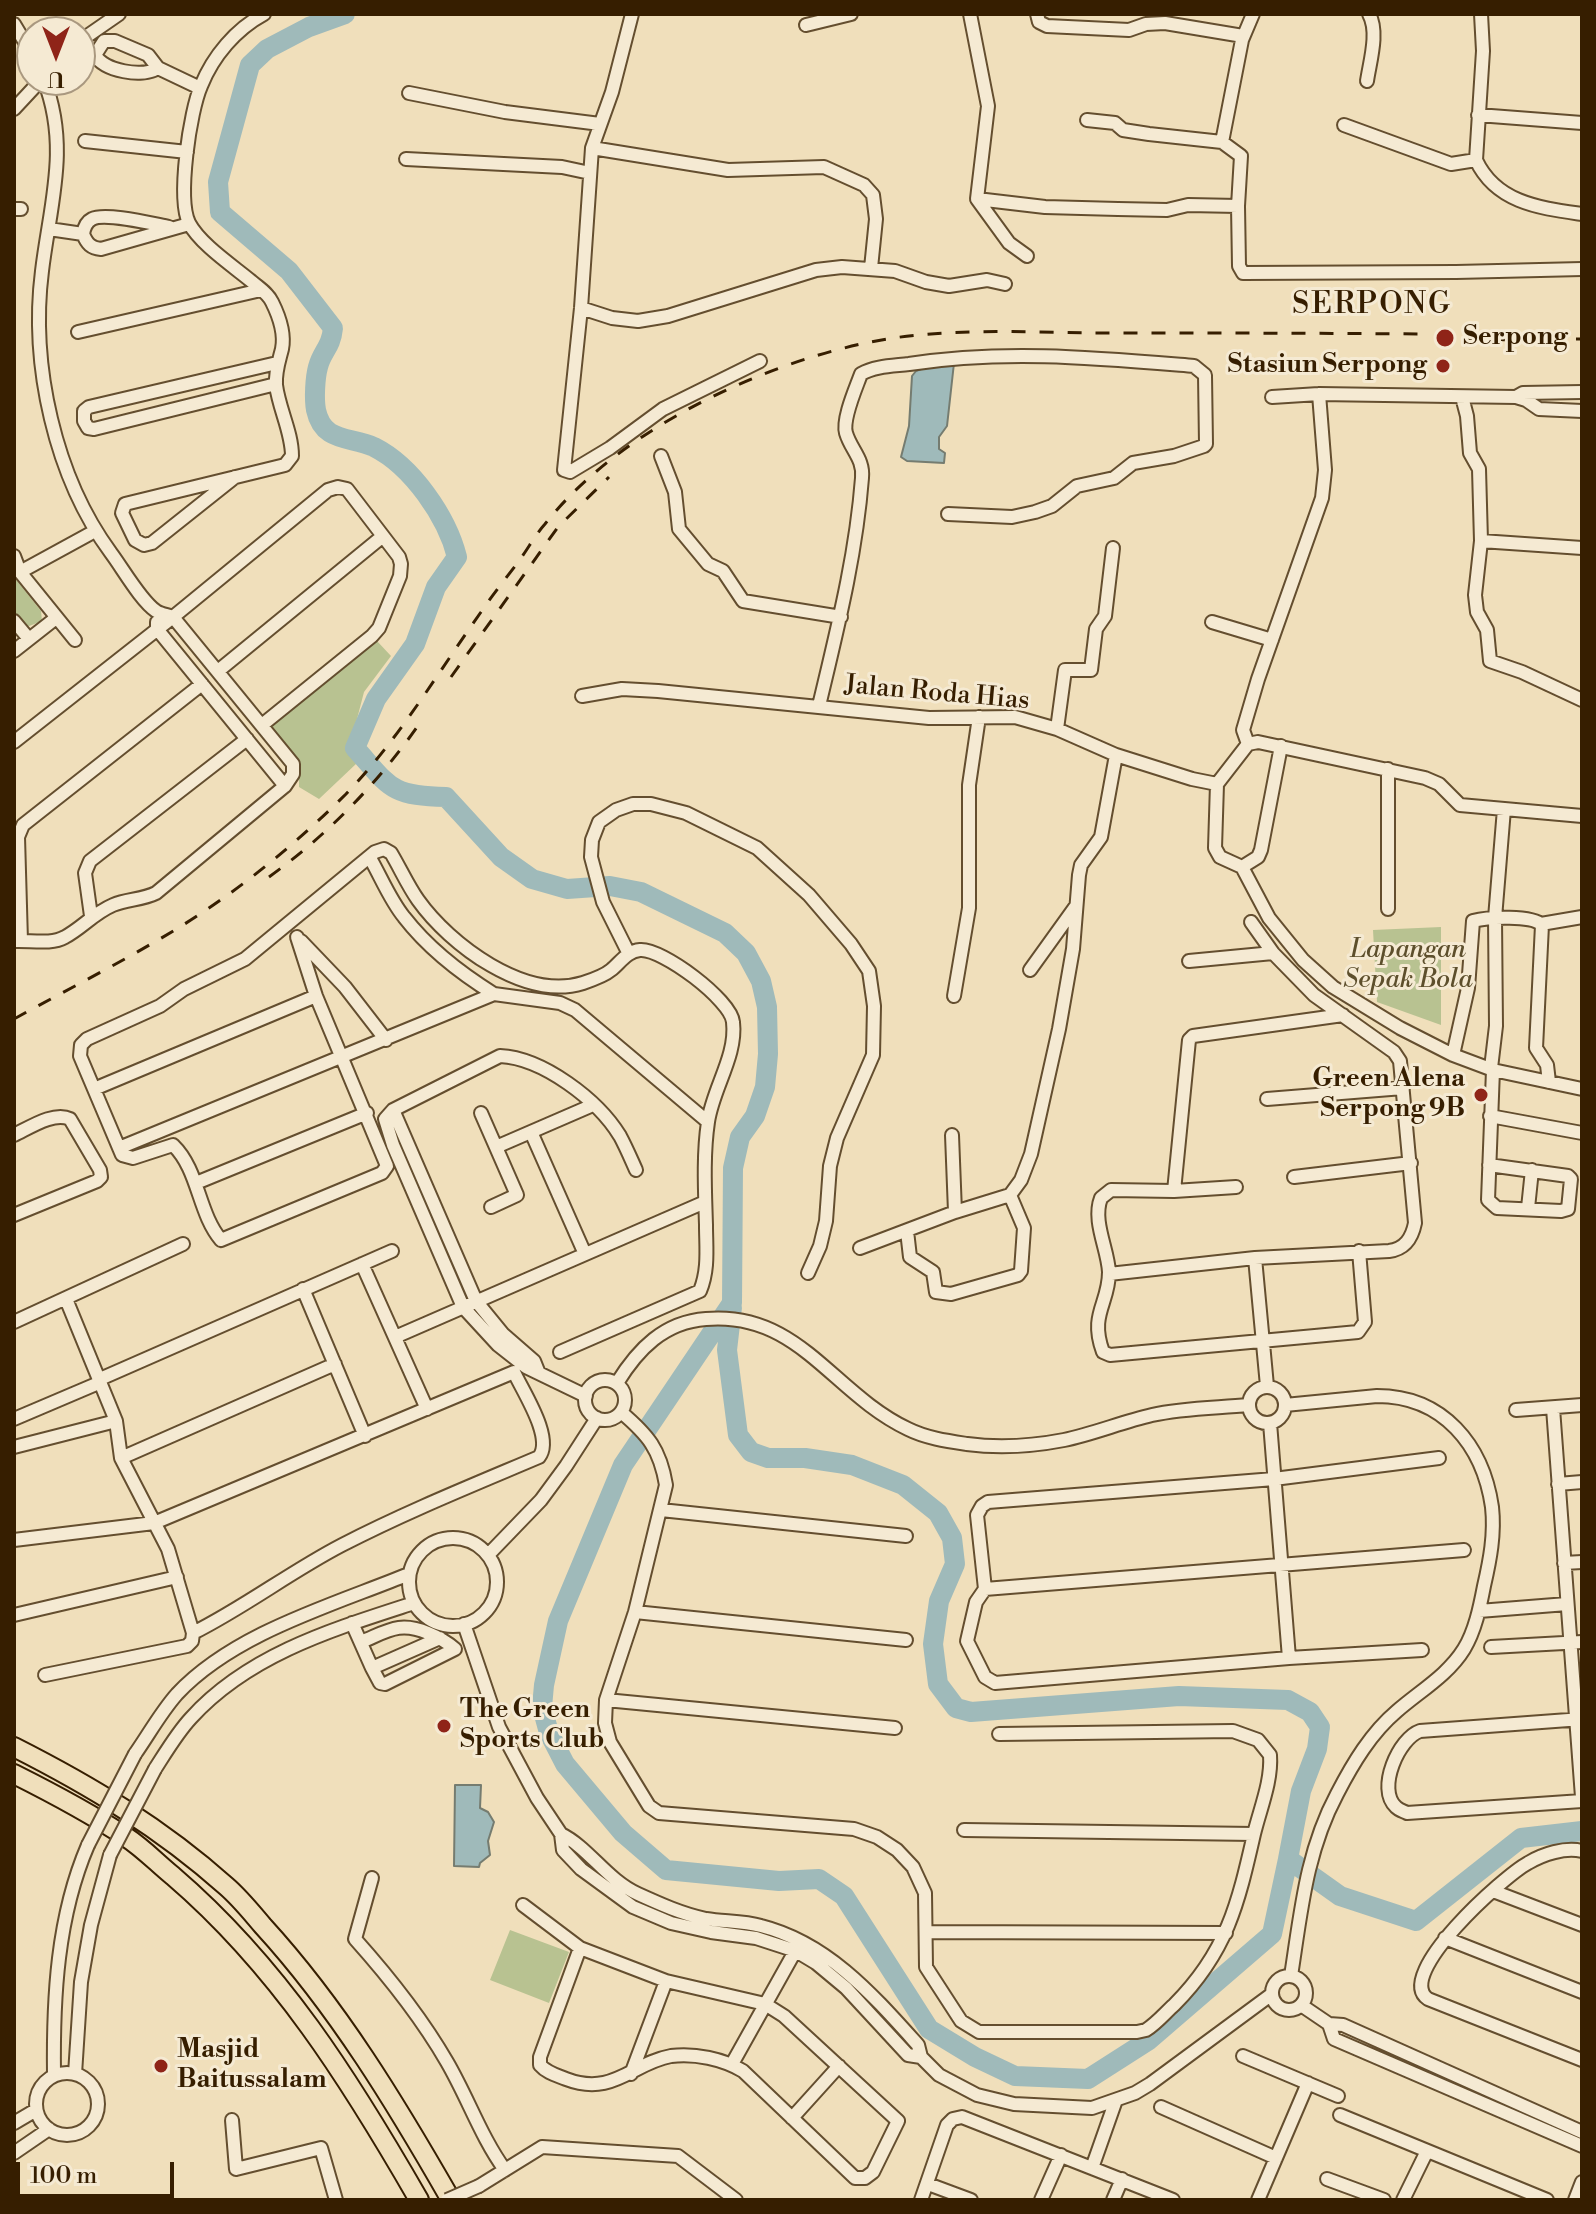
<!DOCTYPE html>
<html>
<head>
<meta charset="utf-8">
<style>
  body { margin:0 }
  #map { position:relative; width:1596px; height:2214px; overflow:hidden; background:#f0dfbb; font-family:"Libre Bodoni",serif }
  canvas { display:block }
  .frame { position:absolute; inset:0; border:16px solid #361e00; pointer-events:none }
  .north { position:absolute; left:16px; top:16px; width:80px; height:80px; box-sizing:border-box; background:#f5ead3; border:2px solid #a9987f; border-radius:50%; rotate:180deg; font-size:22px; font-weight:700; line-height:32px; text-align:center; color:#361e00 }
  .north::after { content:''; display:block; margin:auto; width:28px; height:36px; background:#8f2418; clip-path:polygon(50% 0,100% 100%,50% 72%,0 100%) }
  .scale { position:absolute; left:16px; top:2162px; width:158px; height:36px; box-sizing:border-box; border:4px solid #361e00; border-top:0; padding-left:10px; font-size:24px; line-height:28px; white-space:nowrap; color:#361e00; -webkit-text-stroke:6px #f5ead3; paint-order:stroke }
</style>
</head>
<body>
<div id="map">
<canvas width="1596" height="2214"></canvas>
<div class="frame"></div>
<div class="north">U</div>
<div class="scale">100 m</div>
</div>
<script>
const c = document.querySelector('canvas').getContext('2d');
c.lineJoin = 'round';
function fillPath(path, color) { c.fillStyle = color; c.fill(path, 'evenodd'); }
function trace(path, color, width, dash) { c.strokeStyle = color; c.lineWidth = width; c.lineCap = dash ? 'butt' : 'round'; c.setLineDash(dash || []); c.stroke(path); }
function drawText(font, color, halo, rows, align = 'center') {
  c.font = font + ' "Libre Bodoni",serif'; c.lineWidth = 6; c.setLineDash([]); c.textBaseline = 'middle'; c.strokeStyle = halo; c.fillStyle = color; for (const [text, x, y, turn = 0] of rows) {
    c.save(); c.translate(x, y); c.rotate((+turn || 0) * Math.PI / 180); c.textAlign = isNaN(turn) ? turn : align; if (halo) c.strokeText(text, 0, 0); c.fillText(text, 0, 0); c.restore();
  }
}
const green = new Path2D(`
  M 14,577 L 41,611 L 42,621 L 24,628 L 14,616 Z
  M 377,641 L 391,656 L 364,692 L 350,746 L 357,763 L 319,799 L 299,787 L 299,760 L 270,725 L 355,655 Z
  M 1441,927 L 1441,1025 L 1377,1002 L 1373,930 Z
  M 510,1930 L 569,1952 L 549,2003 L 490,1980 Z`);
const water = new Path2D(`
  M 937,363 L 954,363 L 947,426 L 939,437 L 939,449 L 945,453 L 944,463 L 907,461 L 901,457 L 909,426 L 912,376 L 916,371 Z
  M 455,1785 L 481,1785 L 480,1808 L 488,1812 L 494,1822 L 488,1841 L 490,1855 L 480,1863 L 479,1867 L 454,1866 Z`);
const river = new Path2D(`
  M 345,14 L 309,27 L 267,49 L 250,65 L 218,182 L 220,212 L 289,271 L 333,328 C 331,348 322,351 318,367 C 315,378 314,399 316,410 C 323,443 350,436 374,447 C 412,466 447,517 457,557 L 436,587 L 415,644 L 376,699 L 355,748 C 390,787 390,796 446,797 L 501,857 L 532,879 L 567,889 L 610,886 L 641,892 L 725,933 L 746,953 L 761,981 L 767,1007 L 768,1054 L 765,1087 L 755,1116 L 740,1137 L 733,1168 L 732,1303 L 623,1465 L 558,1621 L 544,1685 L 542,1707 L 549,1733 L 565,1764 L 623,1833 L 666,1870 L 779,1881 L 819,1879 L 844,1896 L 929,2029 L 975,2057 L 1015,2076 L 1088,2079 L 1149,2040 L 1272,1934 L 1288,1859 L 1340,1896 L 1416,1921 L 1521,1838 L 1582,1831
  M 732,1307 L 727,1350 L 738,1435 L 751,1452 L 768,1458 L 805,1458 L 852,1465 L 903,1485 L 938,1513 L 952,1538 L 955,1564 L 939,1601 L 933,1644 L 938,1684 L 956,1708 L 971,1712 L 1179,1696 L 1288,1700 L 1310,1712 L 1320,1727 L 1317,1749 L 1301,1791 L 1288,1859`);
const minor = new Path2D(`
  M 632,14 L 612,92 L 592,148 L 581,308 L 564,470 L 570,472 L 610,448 L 663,409 L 760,361
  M 970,14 L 988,106 L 977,199 L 1009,243 L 1027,256
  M 1037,14 L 1039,22 L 1047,26 L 1129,30 L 1146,24 L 1165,23 L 1243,36
  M 1481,14 L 1483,51 L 1476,160 C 1496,203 1540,208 1582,214
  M 14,24 L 32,54
  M 806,25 L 851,14
  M 80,41 L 119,14
  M 158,68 C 142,78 104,71 95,55 L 104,41 L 115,41 L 148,55 L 158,68 L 200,88
  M 1367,81 C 1370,61 1379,32 1369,14
  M 409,93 L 505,112 L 600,124
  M 14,109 L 41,80
  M 1478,115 L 1582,123
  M 1087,120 L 1115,123 L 1123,130 L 1149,134 L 1222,142
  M 1344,125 L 1451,164 L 1476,160
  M 85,141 L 187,152
  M 592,148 L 728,170 L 824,167 L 864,185 L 873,195 L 876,219 L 871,268
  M 406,159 L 562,167 L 590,173
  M 977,199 L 1045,207 L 1118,209 L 1167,210 L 1188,205 L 1238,206 L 1241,156 L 1222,142 L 1242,40 L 1253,14
  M 1238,206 L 1239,266 L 1243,273 L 1456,272 L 1582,269
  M 14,209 L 21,209
  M 49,229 L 83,234
  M 83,234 C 87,244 91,248 101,249 L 189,224
  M 83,234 C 84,228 86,222 92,219 C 105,212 153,224 169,227
  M 581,308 L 612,318 L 638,321 L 668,316 L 816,270 L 842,267 L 895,271 L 926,282 L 949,286 L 987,280 L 1005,284
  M 78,332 L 261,290
  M 276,384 L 94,429 L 88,428 L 84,421 L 84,411 L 89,407 L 277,363
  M 1272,397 L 1319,394 L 1516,397 L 1523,393 L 1582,392
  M 1462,397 L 1467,416 L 1470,453 L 1479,469 L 1481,541 L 1475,595 L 1477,612 L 1487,630 L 1490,661 L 1522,672 L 1582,700
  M 1516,397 L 1526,400 L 1539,409 L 1582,411
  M 661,456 L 675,492 L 679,529 L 708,564 L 723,571 L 743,601 L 841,617
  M 235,477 L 152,543 L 144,545 L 135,540 L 122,513 L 125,504 L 285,465 L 292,456 C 292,432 279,409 276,385 C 275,372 279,361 282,349 C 285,334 279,316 272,302 C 268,293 259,288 251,281 C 233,266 200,244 189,223 C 177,198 190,111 201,86 C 213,56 236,29 264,14
  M 1481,541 L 1582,548
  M 14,556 L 20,572 L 75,640
  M 20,572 L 95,531
  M 14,621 L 29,639
  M 157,622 L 157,629 L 285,786
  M 1212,622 L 1272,640
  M 14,651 L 56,618
  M 218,671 L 383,536
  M 582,696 L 622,689 L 658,691 L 929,718 L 1015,717 L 1057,729 L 1116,755 L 1192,779 L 1217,784
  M 819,706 C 837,630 856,556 862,478 C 864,459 851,450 846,433 C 842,419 856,388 861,374 C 875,366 893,366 909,364 C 1005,349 1098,358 1194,366 L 1205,375 L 1206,444 L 1204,446 L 1174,456 L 1133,463 L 1114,478 L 1077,486 L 1052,506 L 1035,512 L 1012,517 L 948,514
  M 1057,729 L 1065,670 L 1091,670 L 1096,629 L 1105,616 L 1113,548
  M 14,742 L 173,617 L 328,490 L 338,487 L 347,489 L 399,557 L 401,564 L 400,576 L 379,628 L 372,636 L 262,725
  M 1248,744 L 1243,730 L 1258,679 L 1322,498 L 1325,470 L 1319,394
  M 1388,769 L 1388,909
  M 1217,784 L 1215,848 L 1220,857 L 1242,867 L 1269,918 L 1303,960 L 1333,987 L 1400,1028 L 1453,1055 L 1493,1070 L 1582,1089
  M 1217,784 L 1248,744 L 1258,742 L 1425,778 L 1439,784 L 1460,805 L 1582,816
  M 370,858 C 381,877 390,900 404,917 C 428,948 460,973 494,994
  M 1242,867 L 1258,857 L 1261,850 L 1281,746
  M 91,916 L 85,873 L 90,861 L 247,739
  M 1541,924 L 1582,917
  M 297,937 L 316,996 L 387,1166 L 382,1173 L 221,1240 C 198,1213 199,1170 173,1145 L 133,1158 L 122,1155 L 80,1056 L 81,1045 L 87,1039 L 160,1006 L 184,989 L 245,959 L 375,852 L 384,849 L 391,853 C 400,868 408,886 418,900 C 450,945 525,1001 583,983 C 592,980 604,976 611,970 C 620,963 627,951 640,950 C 662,948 731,1000 733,1022 C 737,1056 713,1088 708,1122 C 703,1155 705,1192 706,1225 C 706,1248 709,1269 700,1291 L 560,1352
  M 14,941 C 30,940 51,945 65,937 C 82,928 94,913 113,905 C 127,899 142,900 156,893 L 285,786 L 293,774 L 293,764 L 173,617 C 168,615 160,614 156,611 C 141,601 123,569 111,553 C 55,477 30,365 42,271 C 50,204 70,147 44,80
  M 21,941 L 18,837 L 23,825 L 202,684
  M 301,941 L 345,987 L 386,1040
  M 629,954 L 603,902 L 591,857 L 592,840 L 599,822 L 616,810 L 633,804 L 651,804 L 686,813 L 757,848 L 809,895 L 851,944 L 869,971 L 874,1006 L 873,1055 L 837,1138 L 830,1166 L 826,1221 L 820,1246 L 808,1273
  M 1189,961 L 1273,953
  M 1030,970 L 1076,906
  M 954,996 L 969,908 L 969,785 L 979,717
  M 1453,1055 L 1468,988 L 1473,921 C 1488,917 1532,915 1542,925 L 1536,1048 L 1547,1065 L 1549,1082
  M 1491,1068 L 1496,1026 L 1495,918 L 1504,809
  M 94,1089 L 316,996
  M 1267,1099 L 1403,1088
  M 393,1110 L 476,1301 L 503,1334 L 534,1361 L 538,1371
  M 481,1113 L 517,1195 L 491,1207
  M 1490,1116 L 1582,1133
  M 531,1132 L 585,1254
  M 14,1135 C 29,1128 54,1111 70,1119 L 100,1170 L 101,1177 L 97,1181 L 14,1215
  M 952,1135 L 955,1212
  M 496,1147 L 593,1105
  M 119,1148 L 494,994 L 560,1003 L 575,1010 L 708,1122
  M 1489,1165 L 1568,1176 L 1571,1179 L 1568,1209 L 1561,1211 L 1497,1208 L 1488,1200 L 1493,1070
  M 1294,1177 L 1411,1163
  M 196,1183 L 367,1113
  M 1236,1187 L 1174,1191 L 1111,1190 L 1101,1198 C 1092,1221 1108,1249 1109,1272 C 1109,1304 1089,1314 1103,1352 L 1110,1355 L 1358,1332 L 1365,1322 L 1359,1251
  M 1174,1191 L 1189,1040 L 1193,1036 L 1343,1015
  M 1528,1208 L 1532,1170
  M 907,1231 L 910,1257 L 933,1272 L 936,1292 L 951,1294 L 1018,1275 L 1021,1271 L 1024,1228 L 1010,1195
  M 860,1248 L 955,1212 L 1010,1195 L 1021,1180 L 1031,1154 L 1059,1029 L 1073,949 L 1079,875 L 1081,865 L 1101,837 L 1116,755
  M 1255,1258 L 1267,1386
  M 362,1264 L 427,1409
  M 1109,1274 L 1255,1258 L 1389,1251 C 1405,1249 1412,1238 1415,1223 L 1400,1061 L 1394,1052 L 1314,995 L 1273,953 L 1251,922
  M 303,1289 L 365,1436
  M 66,1299 L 116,1421 L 121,1458 L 168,1549 L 193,1633
  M 14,1322 L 183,1244
  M 395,1337 L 705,1202
  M 100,1379 L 392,1251
  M585 1400a20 20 0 1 1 40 0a20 20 0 1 1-40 0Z
  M 617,1383 C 638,1349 664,1322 706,1319 C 799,1311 832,1393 908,1429 C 926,1438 947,1441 967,1444 C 997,1448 1033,1446 1064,1440 C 1093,1434 1122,1422 1152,1415 C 1183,1408 1217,1408 1248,1405
  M1249 1405a18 18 0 1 1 36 0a18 18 0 1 1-36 0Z
  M 586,1396 L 526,1367 L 498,1345 L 463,1307 L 393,1145 L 385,1119 L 393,1110 L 500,1056 C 543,1058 598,1100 620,1136 C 626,1147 631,1159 636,1170
  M 1285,1405 L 1377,1396 C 1443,1396 1483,1445 1492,1507 C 1495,1534 1490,1560 1484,1586 C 1480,1607 1475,1631 1464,1649 C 1448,1675 1420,1691 1397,1711 C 1371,1733 1353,1763 1337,1794 C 1306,1852 1301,1912 1291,1976
  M 1553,1408 L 1582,1797
  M 1516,1410 L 1582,1405
  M 621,1412 C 648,1435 660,1449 666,1485 L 635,1612 L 606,1700 L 605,1723 L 610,1742 L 649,1806 L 659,1813 L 854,1829 L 877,1837 L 897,1850 L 913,1867 L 925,1893 L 926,1967 L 961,2021 L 979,2032 L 1137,2032 L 1146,2030 C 1157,2023 1165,2013 1174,2005 C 1227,1952 1238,1904 1254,1834 C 1260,1809 1272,1781 1270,1755 L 1258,1740 L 1233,1731 L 999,1734
  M 14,1419 L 101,1382
  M 1270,1423 L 1289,1658
  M 14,1447 L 116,1421
  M 121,1458 L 335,1364
  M 1558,1484 L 1582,1482
  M 661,1510 L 906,1536
  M409 1582a44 44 0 1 1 88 0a44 44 0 1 1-88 0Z
  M 14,1540 L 154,1523 L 514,1372 C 523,1392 554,1438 539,1457 C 473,1485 406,1512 342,1545 C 290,1572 245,1607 193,1633 L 192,1641 L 187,1646 L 45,1675
  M 488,1555 L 541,1500 L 566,1466 L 597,1418
  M 1564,1563 L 1582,1562
  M 985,1589 L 1464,1550
  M 1479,1611 L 1567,1604
  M 635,1612 L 906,1640
  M 14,1615 L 177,1577
  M 352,1623 L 372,1668 L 440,1638
  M 464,1624 L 499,1727 L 537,1798 L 561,1834 L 563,1850 L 581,1869 L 633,1907 L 671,1923 L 711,1932 L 756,1938 L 796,1951 L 816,1963 L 846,1988 L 908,2055 L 921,2057
  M 361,1642 C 388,1631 399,1621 428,1633 C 438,1637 447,1642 455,1649 L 385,1684 L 380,1683 L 372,1668
  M 1491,1647 L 1582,1642
  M 1422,1650 L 1289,1658 L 995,1683 L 985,1677 L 967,1641 L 976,1602 L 985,1589 L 977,1515 L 982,1506 L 988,1502 L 1274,1479 L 1439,1458
  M 606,1700 L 895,1728
  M 1582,1719 L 1420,1731 C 1399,1738 1376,1789 1396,1807 C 1399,1810 1403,1811 1407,1813 L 1582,1801
  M 135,1754 C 149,1734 161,1712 177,1694 C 234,1633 333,1605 409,1574
  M 155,1769 C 166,1752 177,1733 191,1718 C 249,1654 334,1629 414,1603
  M 964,1830 L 1254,1834
  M 561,1834 C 589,1848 607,1880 638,1894 C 660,1904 682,1914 706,1919 C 724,1922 743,1921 761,1926 C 828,1943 873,1995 918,2045 L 921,2057 L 939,2075 L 977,2095 L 1014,2104 L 1092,2108 L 1135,2093 L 1150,2084 L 1272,1994
  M 1582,1851 C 1565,1847 1543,1854 1528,1863 C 1504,1876 1393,1975 1428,1999 L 1582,2060
  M 372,1878 L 355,1939 C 389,1977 421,2017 447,2062 C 468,2098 481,2137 505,2170
  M 1493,1891 L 1582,1925
  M 523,1905 L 580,1948 L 666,1981 L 765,2004 L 784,2016 L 898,2121 L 873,2172 L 865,2178 L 855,2178 L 743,2071 C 723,2059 695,2053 671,2056 C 632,2063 613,2097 566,2079 C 556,2075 547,2073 540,2065 L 540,2057 L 580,1948
  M 928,1932 L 1226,1933
  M 1445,1938 L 1582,1992
  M1272 1993a17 17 0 1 1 34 0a17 17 0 1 1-34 0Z
  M 1301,2005 L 1329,2024 L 1343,2025 L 1582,2132
  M 1329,2024 L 1334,2039 L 1582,2146
  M 1243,2056 L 1338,2096
  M 732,2064 L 798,1946
  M36 2104a31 31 0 1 1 62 0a31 31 0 1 1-62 0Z
  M 75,2074 L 81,1982 L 91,1925 L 110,1855
  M 631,2074 L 666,1981
  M 54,2075 C 53,1998 57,1917 88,1845
  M 1161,2107 L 1276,2158
  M 1340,2115 L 1547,2200
  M 792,2118 L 839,2066
  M 232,2120 L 236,2169 L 321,2148 L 336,2200
  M 14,2123 L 36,2110
  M 14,2153 L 49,2129
  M 1092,2168 L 1116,2100
  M 1327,2179 L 1384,2200
  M 928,2184 L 971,2200
  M 479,2186 L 542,2147 L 678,2156 L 736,2200
  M 921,2200 L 947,2125 L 953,2119 L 962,2117 L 1173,2200
  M 1041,2200 L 1061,2155
  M 1113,2200 L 1122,2179
  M 1258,2200 L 1308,2083
  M 1403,2200 L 1427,2151
  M 1575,2200 L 1582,2182`);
const highway = new Path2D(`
  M 14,1747 C 91,1786 161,1828 226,1886 C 240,1898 251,1912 263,1926 C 338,2008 396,2104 451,2200
  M 14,1774 C 52,1793 90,1813 126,1837 C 143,1848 157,1863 173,1876 C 279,1967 350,2080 419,2200`);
const rail = new Path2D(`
  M 1464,340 L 1582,339
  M 451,677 L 558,527 L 609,477
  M 269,877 C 330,833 382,779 424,717
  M 14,1019 C 70,988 128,959 183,925 C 242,888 297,843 346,794 C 399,739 437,674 481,612 C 493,594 508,576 521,558 C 529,547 536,534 545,524 C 617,433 749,369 861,344 C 936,327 1018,332 1095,333 C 1204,333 1313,333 1422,334`);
const minorBridge = new Path2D(`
  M 88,1845 L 135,1754
  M 110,1855 L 155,1769
  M 447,2200 L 479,2186`);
const markers = [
  [1445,338,10,"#8f2418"],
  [1443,366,8,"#8f2418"],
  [1481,1095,8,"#8f2418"],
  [444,1726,8,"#8f2418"],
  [161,2066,8,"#8f2418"]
];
const poiNames = [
  ["Serpong",1463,338],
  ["Stasiun Serpong",1427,366,"right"],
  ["Green Alena",1465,1080,"right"],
  ["Serpong 9B",1465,1110,"right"],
  ["The Green",460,1711],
  ["Sports Club",460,1741],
  ["Masjid",177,2051],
  ["Baitussalam",177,2081]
];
const streetNames = [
  ["Jalan Roda Hias",937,694,5]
];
const parkNames = [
  ["Lapangan",1408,951],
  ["Sepak Bola",1408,981]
];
const quarterNames = [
  ["SERPONG",1372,306]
];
fillPath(green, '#b8c291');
fillPath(water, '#9fbaba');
trace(water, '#757c70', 2);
trace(river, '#9fbaba', 20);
trace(minor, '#644e2f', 16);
trace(highway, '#361e00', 22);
trace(minor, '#f5ead3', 12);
trace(highway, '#f0dfbb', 18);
trace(rail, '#361e00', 3, [14, 14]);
trace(minorBridge, '#644e2f', 16, []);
trace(minorBridge, '#f5ead3', 12);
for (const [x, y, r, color] of markers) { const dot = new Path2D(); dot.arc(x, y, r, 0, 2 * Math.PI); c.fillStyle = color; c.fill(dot); trace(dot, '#f5ead3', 3); }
drawText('bold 26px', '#361e00', '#f5ead3', poiNames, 'left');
drawText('26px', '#361e00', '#f5ead3', streetNames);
drawText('italic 26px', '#5d4f2c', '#f5ead3', parkNames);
c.letterSpacing = '2px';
drawText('30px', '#361e00', '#f5ead3', quarterNames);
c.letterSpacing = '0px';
</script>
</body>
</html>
